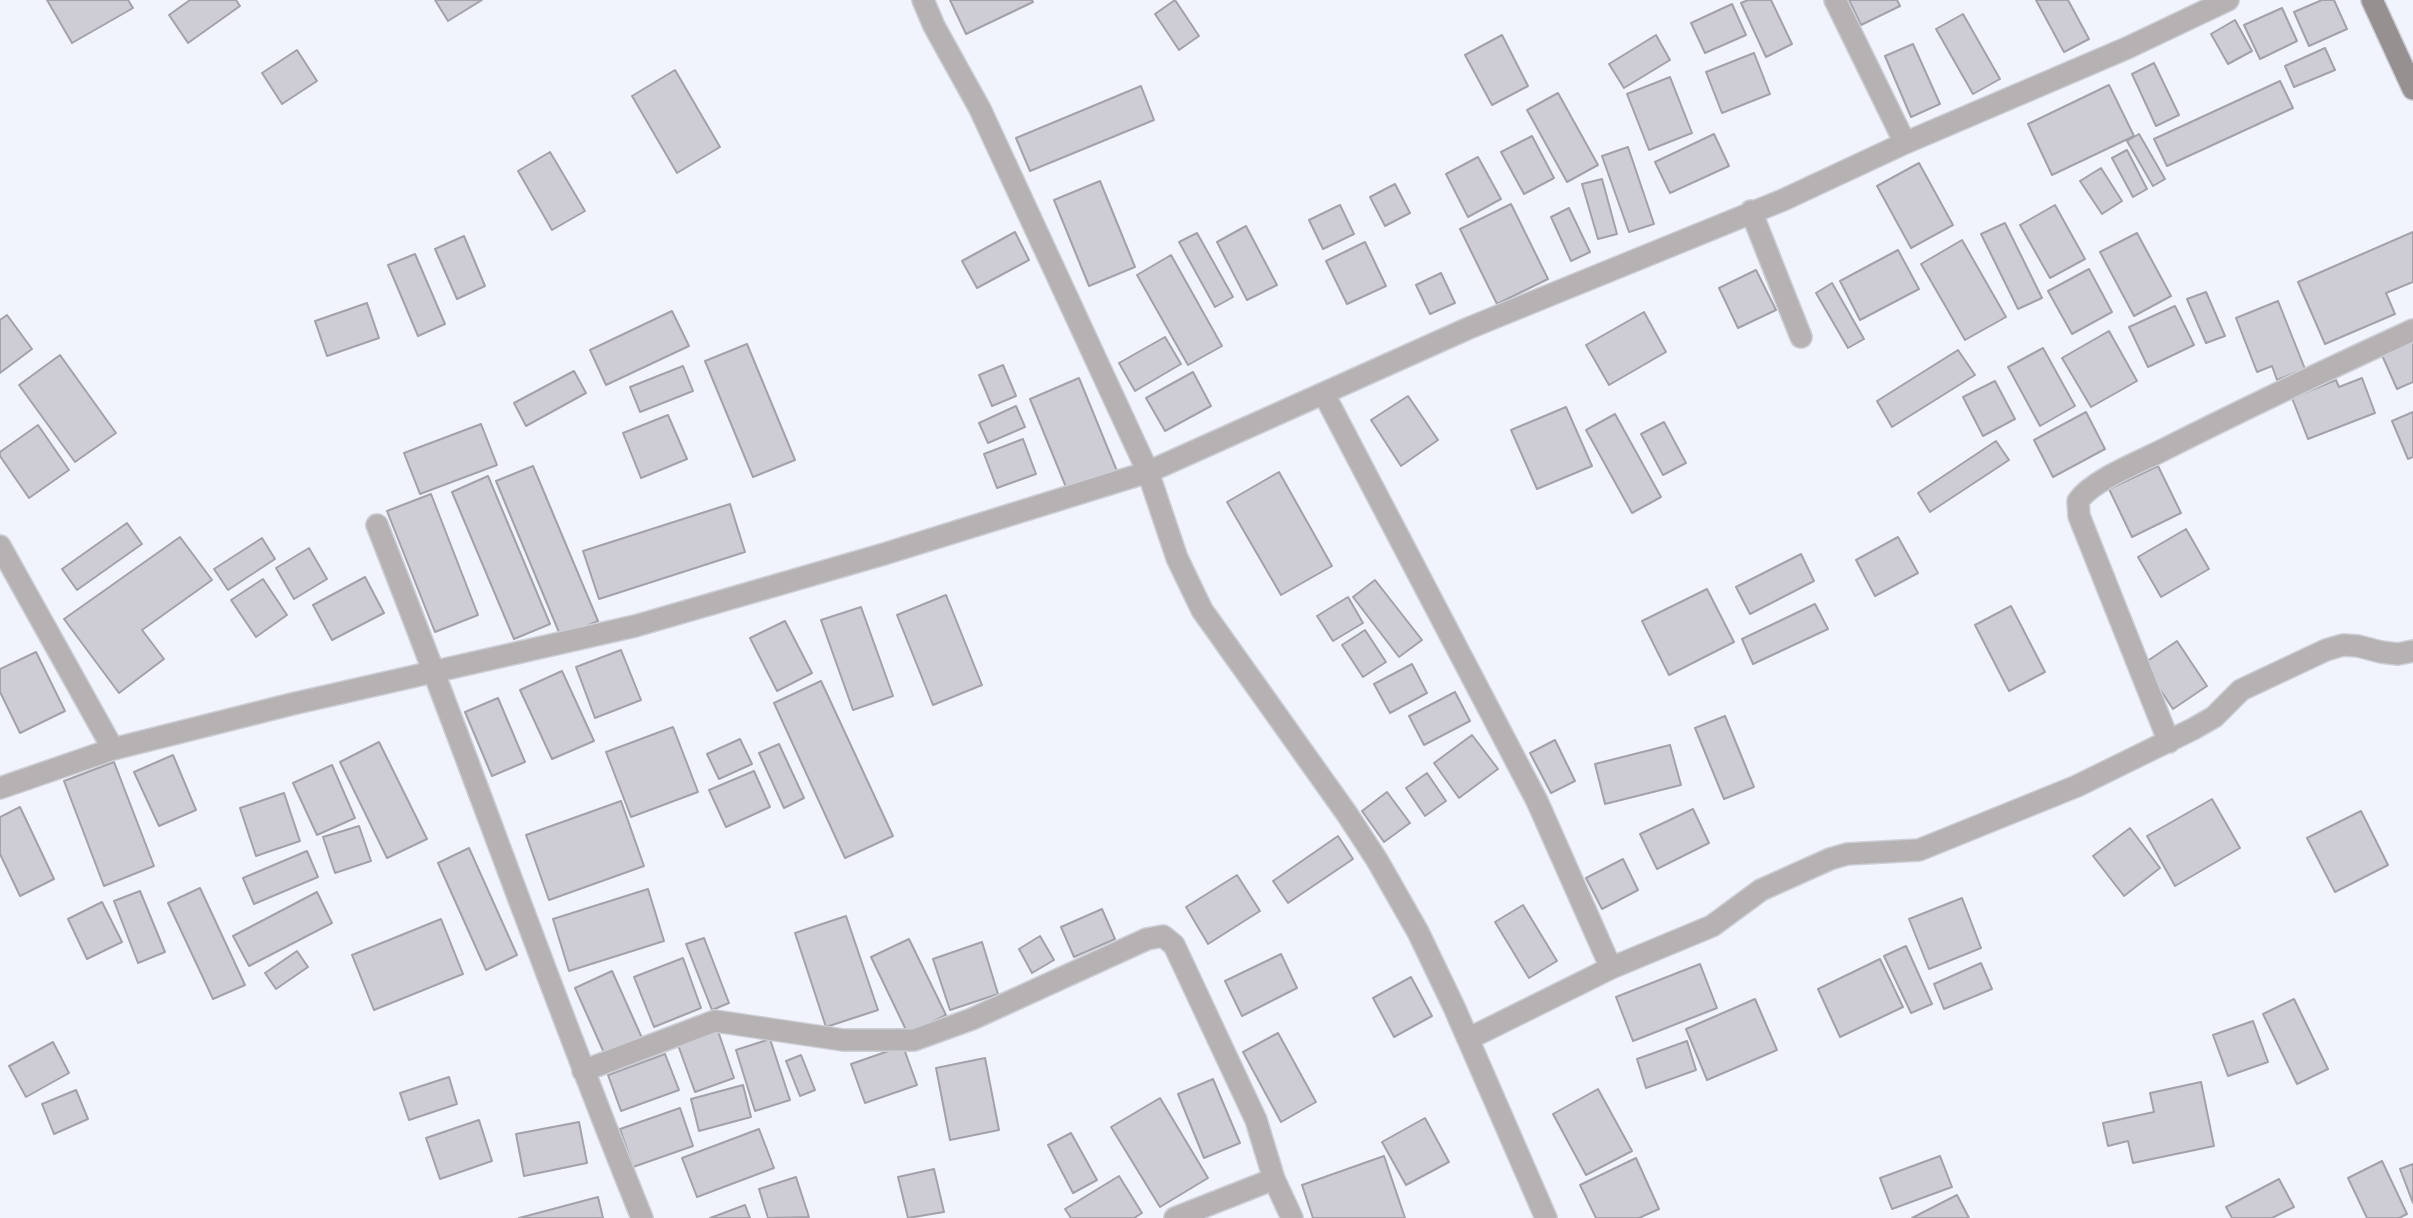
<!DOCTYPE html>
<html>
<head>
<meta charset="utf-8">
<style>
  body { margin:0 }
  canvas { display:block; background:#f2f4fd }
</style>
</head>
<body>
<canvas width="2413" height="1218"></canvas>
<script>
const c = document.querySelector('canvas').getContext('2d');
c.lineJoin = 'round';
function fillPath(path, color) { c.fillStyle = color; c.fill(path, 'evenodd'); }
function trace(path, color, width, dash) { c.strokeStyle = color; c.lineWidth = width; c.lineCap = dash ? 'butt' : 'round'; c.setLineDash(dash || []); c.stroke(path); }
const building = new Path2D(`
  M 47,0 L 128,0 L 133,8 L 72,43 Z
  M 190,0 L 236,0 L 240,6 L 188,43 L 169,15 Z
  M 435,0 L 482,0 L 448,21 Z
  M 950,0 L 1032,0 L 1033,2 L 966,34 Z
  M 1175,0 L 1199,36 L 1179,50 L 1155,14 Z
  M 1748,0 L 1771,0 L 1792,44 L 1766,57 L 1741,3 Z
  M 1849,0 L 1897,0 L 1900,6 L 1861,25 Z
  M 2036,0 L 2068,0 L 2089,39 L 2064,52 Z
  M 2322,0 L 2334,0 L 2347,29 L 2309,46 L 2294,12 Z
  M 1732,4 L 1746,35 L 1705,53 L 1691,23 Z
  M 2282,8 L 2297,41 L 2260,59 L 2244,25 Z
  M 1963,14 L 2000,79 L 1973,94 L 1936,29 Z
  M 2235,20 L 2252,51 L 2228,64 L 2211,34 Z
  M 1502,35 L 1528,86 L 1492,105 L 1465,55 Z
  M 1656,35 L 1670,60 L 1624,88 L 1609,64 Z
  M 1913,44 L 1940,104 L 1911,117 L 1885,56 Z
  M 2325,48 L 2335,70 L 2294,87 L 2285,66 Z
  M 297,50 L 317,81 L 282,104 L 262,73 Z
  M 1754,53 L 1770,94 L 1722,113 L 1706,72 Z
  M 2154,63 L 2179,115 L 2156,126 L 2132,74 Z
  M 675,70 L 720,147 L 677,173 L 632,96 Z
  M 1670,77 L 1692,133 L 1649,150 L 1627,94 Z
  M 2280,81 L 2293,108 L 2167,166 L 2154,139 Z
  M 2109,85 L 2134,136 L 2052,175 L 2028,124 Z
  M 1141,86 L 1154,120 L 1030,171 L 1016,138 Z
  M 1558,93 L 1598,165 L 1567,182 L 1527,110 Z
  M 1714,134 L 1729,166 L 1670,193 L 1655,162 Z
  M 2139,134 L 2165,179 L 2153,186 L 2127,141 Z
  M 1532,136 L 1554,178 L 1524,194 L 1501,152 Z
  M 1628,147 L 1654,224 L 1629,232 L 1602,156 Z
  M 2127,150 L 2147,189 L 2133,197 L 2112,158 Z
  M 550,152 L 585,211 L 552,230 L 518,171 Z
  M 1478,157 L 1501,199 L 1468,217 L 1446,174 Z
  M 1919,163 L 1953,225 L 1911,248 L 1877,186 Z
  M 2101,168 L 2122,201 L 2102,214 L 2080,181 Z
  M 1602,179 L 1617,234 L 1598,239 L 1582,184 Z
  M 1100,181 L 1135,267 L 1089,286 L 1054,200 Z
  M 1395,184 L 1410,213 L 1385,226 L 1370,197 Z
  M 1511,204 L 1548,279 L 1497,304 L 1460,229 Z
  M 1340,205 L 1354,234 L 1323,249 L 1309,220 Z
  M 2055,205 L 2085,259 L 2050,278 L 2020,225 Z
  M 1569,208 L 1590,252 L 1571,261 L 1551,217 Z
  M 2005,223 L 2042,298 L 2018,309 L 1981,234 Z
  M 1246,226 L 1277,285 L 1247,300 L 1217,242 Z
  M 1015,232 L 1029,260 L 977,288 L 962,261 Z
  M 2413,232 L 2413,282 L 2386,293 L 2395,314 L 2325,344 L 2298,282 Z
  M 1197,233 L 1233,297 L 1215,307 L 1179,242 Z
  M 2137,233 L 2171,296 L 2134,316 L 2100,252 Z
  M 464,236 L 485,286 L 457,299 L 435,249 Z
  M 1962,240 L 2006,317 L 1965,340 L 1921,264 Z
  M 1365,242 L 1386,286 L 1347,304 L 1326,261 Z
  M 1898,250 L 1919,289 L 1860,320 L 1840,281 Z
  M 415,254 L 445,324 L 418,336 L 388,265 Z
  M 1171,255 L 1222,346 L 1188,365 L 1137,275 Z
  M 2089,269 L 2112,312 L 2072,334 L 2048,291 Z
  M 1756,270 L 1776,310 L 1738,328 L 1719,288 Z
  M 1441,273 L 1455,303 L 1430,314 L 1416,285 Z
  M 1832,283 L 1864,339 L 1848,348 L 1816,293 Z
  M 2206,292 L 2225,336 L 2206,343 L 2187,299 Z
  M 2278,301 L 2305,369 L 2277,380 L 2272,366 L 2257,372 L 2236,318 Z
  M 367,303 L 379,338 L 327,356 L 315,321 Z
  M 2175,306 L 2194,345 L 2148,367 L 2129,327 Z
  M 672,311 L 689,346 L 606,385 L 590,350 Z
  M 1644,312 L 1666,352 L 1609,385 L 1586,345 Z
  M 7,315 L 32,349 L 0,373 L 0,320 Z
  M 2109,331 L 2137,381 L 2091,407 L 2062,358 Z
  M 1165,337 L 1181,364 L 1135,391 L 1119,363 Z
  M 2413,339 L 2413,382 L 2397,389 L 2381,353 Z
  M 747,344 L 795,460 L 753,477 L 705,361 Z
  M 2043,348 L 2075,406 L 2040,426 L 2008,367 Z
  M 1958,350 L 1975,375 L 1892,427 L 1877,401 Z
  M 60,355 L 116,433 L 75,462 L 19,385 Z
  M 1003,365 L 1016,396 L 992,406 L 979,375 Z
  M 683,366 L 693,391 L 640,412 L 630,387 Z
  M 574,371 L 586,393 L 526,426 L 514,403 Z
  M 1193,372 L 1211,406 L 1165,431 L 1146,398 Z
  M 1079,378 L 1117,471 L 1068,492 L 1030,399 Z
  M 2362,378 L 2375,413 L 2308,439 L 2292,398 L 2336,380 L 2339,387 Z
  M 1995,381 L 2015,419 L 1983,436 L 1963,397 Z
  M 1408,396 L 1438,440 L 1401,466 L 1371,420 Z
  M 1016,406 L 1025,427 L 988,443 L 979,423 Z
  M 1566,407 L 1592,466 L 1537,489 L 1511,430 Z
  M 2086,412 L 2105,449 L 2053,477 L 2034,440 Z
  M 2413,412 L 2413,457 L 2408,459 L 2392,421 Z
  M 1615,414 L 1661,497 L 1632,513 L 1586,430 Z
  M 668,415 L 687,459 L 641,478 L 623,433 Z
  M 1664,422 L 1686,463 L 1663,475 L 1641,434 Z
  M 481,424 L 497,465 L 420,494 L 404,453 Z
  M 38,425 L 69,470 L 29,498 L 0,456 L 0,452 Z
  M 1023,439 L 1036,474 L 997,488 L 984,454 Z
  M 1996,441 L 2009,460 L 1930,512 L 1918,493 Z
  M 533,466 L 598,621 L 561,637 L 496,481 Z
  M 2158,466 L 2181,513 L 2132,537 L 2109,489 Z
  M 1279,472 L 1332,566 L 1281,595 L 1227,502 Z
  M 488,476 L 550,624 L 514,639 L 452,492 Z
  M 431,494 L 478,615 L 435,632 L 387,511 Z
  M 730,504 L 745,552 L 599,599 L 583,551 Z
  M 127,523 L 142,544 L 77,590 L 62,569 Z
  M 2186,529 L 2209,569 L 2161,597 L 2138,557 Z
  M 180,537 L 212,580 L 142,630 L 164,659 L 119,693 L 64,619 Z
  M 1898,537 L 1918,573 L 1875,596 L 1856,560 Z
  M 262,538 L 275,559 L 228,590 L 214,569 Z
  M 309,548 L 327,579 L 294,599 L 276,568 Z
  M 1801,554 L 1814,581 L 1750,614 L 1736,587 Z
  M 365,577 L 384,613 L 332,640 L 313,605 Z
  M 263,579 L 287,615 L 256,637 L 231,600 Z
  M 1375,580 L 1422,640 L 1399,657 L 1353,597 Z
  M 1707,589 L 1734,642 L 1669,675 L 1642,621 Z
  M 946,595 L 982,685 L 933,705 L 897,615 Z
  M 1348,597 L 1363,623 L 1333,641 L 1317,616 Z
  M 1815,604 L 1828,629 L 1753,664 L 1742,639 Z
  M 2011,606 L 2045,672 L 2009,691 L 1975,625 Z
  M 861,607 L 893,696 L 853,710 L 821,620 Z
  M 785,621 L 812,673 L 777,691 L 750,638 Z
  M 1365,630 L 1386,662 L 1363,677 L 1342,645 Z
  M 2177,641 L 2207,686 L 2173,709 L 2143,664 Z
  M 621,650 L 641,700 L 595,718 L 576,667 Z
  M 36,652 L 65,711 L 20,733 L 0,692 L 0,669 Z
  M 1412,664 L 1427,693 L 1390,713 L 1374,684 Z
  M 562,671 L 594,741 L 552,759 L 520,690 Z
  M 821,681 L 893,836 L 845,858 L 774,703 Z
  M 1455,692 L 1470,721 L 1424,745 L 1409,716 Z
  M 498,698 L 525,762 L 492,776 L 465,712 Z
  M 1725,716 L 1754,787 L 1724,799 L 1695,728 Z
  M 673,727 L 698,792 L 631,817 L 606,752 Z
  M 1472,735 L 1498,769 L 1459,798 L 1434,763 Z
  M 740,739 L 752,764 L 719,779 L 707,754 Z
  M 1555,740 L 1575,781 L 1551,793 L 1530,753 Z
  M 379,742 L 427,839 L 387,858 L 340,762 Z
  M 779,744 L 804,798 L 784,808 L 759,753 Z
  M 1670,745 L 1681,785 L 1605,804 L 1595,764 Z
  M 173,755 L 196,810 L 159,826 L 134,772 Z
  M 114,762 L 154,866 L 104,886 L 64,781 Z
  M 332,765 L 355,818 L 317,835 L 293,783 Z
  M 754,771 L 770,807 L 726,827 L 709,790 Z
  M 1427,773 L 1446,801 L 1425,816 L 1406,788 Z
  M 1387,792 L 1410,823 L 1384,842 L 1362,811 Z
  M 284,793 L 300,841 L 256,856 L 240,808 Z
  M 2212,799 L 2240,848 L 2175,886 L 2147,836 Z
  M 621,801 L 644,866 L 549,900 L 526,835 Z
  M 20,807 L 54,879 L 20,896 L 0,854 L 0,817 Z
  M 1693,809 L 1709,843 L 1657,869 L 1640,834 Z
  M 2361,811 L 2388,865 L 2335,892 L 2307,838 Z
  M 359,826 L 371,861 L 335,873 L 323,837 Z
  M 2130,828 L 2160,868 L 2124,896 L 2093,856 Z
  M 1338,836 L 1353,859 L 1288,903 L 1273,881 Z
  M 469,848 L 517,955 L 486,970 L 438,863 Z
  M 307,851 L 318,877 L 254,904 L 243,878 Z
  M 1623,859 L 1638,890 L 1602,909 L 1586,878 Z
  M 1237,875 L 1260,911 L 1208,944 L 1186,907 Z
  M 200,888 L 245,985 L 213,999 L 168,903 Z
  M 648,889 L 664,941 L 569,971 L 553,919 Z
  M 140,891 L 165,952 L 138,963 L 114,901 Z
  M 317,892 L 332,923 L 249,966 L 233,936 Z
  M 1962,898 L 1981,948 L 1929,969 L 1909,919 Z
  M 102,902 L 122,942 L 87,959 L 68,919 Z
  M 1523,905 L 1557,961 L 1529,978 L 1495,922 Z
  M 1102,909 L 1115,939 L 1074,957 L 1061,927 Z
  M 846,916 L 878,1010 L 826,1027 L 795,933 Z
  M 441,919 L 463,974 L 374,1010 L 352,955 Z
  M 1040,936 L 1054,960 L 1032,973 L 1019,949 Z
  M 704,938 L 729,1003 L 712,1010 L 686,944 Z
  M 909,939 L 946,1015 L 908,1034 L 871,957 Z
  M 982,942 L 998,994 L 950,1010 L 933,959 Z
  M 1906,946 L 1932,1004 L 1911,1013 L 1884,956 Z
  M 297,951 L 308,967 L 276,989 L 265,973 Z
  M 1281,954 L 1297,988 L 1242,1016 L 1225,981 Z
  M 683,958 L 701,1008 L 654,1027 L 634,977 Z
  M 1880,959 L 1903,1007 L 1840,1037 L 1818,989 Z
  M 1981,963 L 1992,989 L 1944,1009 L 1934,984 Z
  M 1700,964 L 1717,1008 L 1633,1041 L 1616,997 Z
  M 612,971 L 642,1038 L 605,1055 L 575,988 Z
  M 1411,977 L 1432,1016 L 1394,1037 L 1373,998 Z
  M 1755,999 L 1777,1050 L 1707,1080 L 1686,1029 Z
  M 2294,999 L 2328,1069 L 2297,1084 L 2263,1014 Z
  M 2253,1021 L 2268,1062 L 2228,1076 L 2213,1035 Z
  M 718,1031 L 734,1078 L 695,1092 L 678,1045 Z
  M 1278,1033 L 1316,1102 L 1281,1122 L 1243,1052 Z
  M 770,1039 L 790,1100 L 755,1111 L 736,1050 Z
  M 1687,1041 L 1696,1070 L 1646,1088 L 1637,1059 Z
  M 53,1042 L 69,1073 L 26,1097 L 9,1066 Z
  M 903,1046 L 917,1085 L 865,1103 L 851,1064 Z
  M 665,1054 L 679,1090 L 621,1111 L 608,1075 Z
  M 801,1055 L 815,1090 L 800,1096 L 786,1061 Z
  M 985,1058 L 999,1130 L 950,1140 L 936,1068 Z
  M 449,1077 L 457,1104 L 409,1120 L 400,1093 Z
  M 1213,1079 L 1240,1143 L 1204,1158 L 1178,1094 Z
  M 2201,1082 L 2214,1146 L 2133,1163 L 2128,1141 L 2108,1146 L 2103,1123 L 2154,1112 L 2150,1093 Z
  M 743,1085 L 751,1117 L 699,1131 L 691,1099 Z
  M 1598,1089 L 1632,1151 L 1586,1175 L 1553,1114 Z
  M 76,1090 L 88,1119 L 54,1134 L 42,1104 Z
  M 1160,1098 L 1208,1178 L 1160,1207 L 1111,1127 Z
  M 680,1108 L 693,1146 L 633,1167 L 620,1129 Z
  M 1425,1118 L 1449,1162 L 1406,1185 L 1382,1142 Z
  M 479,1120 L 492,1161 L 440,1179 L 426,1138 Z
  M 579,1122 L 587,1163 L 524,1176 L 516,1134 Z
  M 759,1129 L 774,1168 L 697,1197 L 682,1158 Z
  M 1071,1133 L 1097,1180 L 1073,1193 L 1048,1145 Z
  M 1384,1156 L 1405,1218 L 1313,1218 L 1302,1185 Z
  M 1940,1156 L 1952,1187 L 1892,1209 L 1880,1178 Z
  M 1636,1158 L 1659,1209 L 1639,1218 L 1596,1218 L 1580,1185 Z
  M 2382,1161 L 2407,1214 L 2399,1218 L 2367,1218 L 2348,1178 Z
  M 2413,1164 L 2413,1203 L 2400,1169 Z
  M 934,1169 L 944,1212 L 908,1218 L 898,1177 Z
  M 1119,1176 L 1142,1213 L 1134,1218 L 1071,1218 L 1065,1209 Z
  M 796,1177 L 809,1217 L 768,1218 L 759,1189 Z
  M 2279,1179 L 2294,1207 L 2272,1218 L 2232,1218 L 2226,1207 Z
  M 1957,1195 L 1969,1218 L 1912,1218 Z
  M 598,1197 L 603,1218 L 519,1218 Z
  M 745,1205 L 750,1218 L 710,1218 Z`);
const street = new Path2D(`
  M 923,0 L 934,26 L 980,109 L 1148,472 L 1177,558 L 1202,610 L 1347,814 L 1377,860 L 1418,932 L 1454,1007 L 1546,1218
  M 1835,0 L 1905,143
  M 1751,211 L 1801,337
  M 1324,394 L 1537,801 L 1611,968
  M 377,525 C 468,755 549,989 642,1218
  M 0,546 L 113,749
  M 2169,742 L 2079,516 L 2078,501 C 2093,480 2137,463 2161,451 C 2244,409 2328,369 2413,330
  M 0,788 L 113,749 L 292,704 L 635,626 L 884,554 L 1148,472 L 1469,328 L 1783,200 L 1905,143 L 2127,48 L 2228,0
  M 1468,1039 L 1611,968 L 1712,926 L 1761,890 L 1830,859 L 1847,854 L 1919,850 L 2077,786 L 2193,729 L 2214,717 L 2241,690 L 2326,650 L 2343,645 L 2358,646 L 2381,652 L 2398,654 L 2413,651
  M 583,1071 L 715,1021 L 843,1040 L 914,1040 L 972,1019 L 1147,939 L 1163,936 L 1174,945 L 1256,1120 L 1274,1179 L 1292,1218
  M 1175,1218 L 1274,1179`);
const secondary = new Path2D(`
  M 2372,0 L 2413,89`);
fillPath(building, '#ceccd4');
trace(building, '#a3a1a9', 2);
trace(street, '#cdcfd7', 24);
trace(secondary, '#cdcfd7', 24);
trace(street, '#b6b1b2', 21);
trace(secondary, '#979091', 21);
</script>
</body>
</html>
